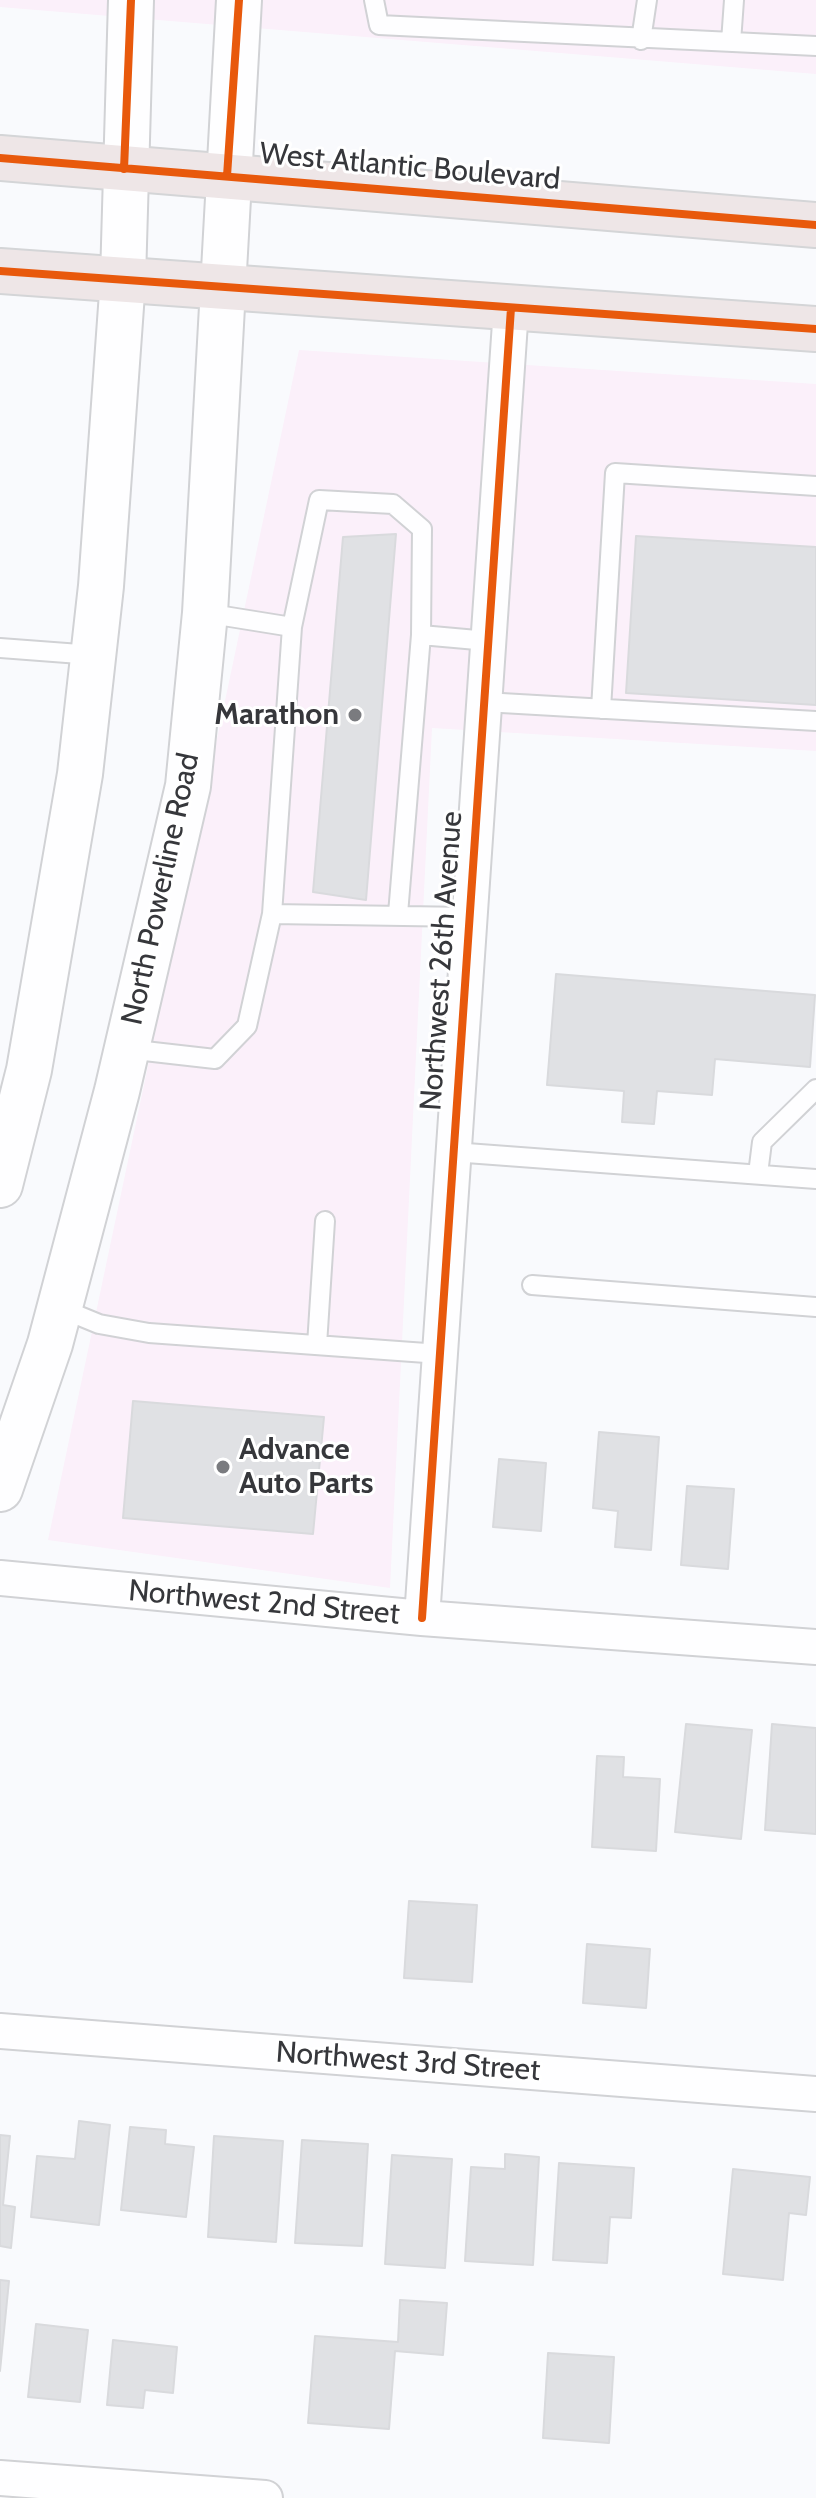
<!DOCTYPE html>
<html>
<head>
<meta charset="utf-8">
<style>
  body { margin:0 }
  canvas { display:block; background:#f9fafd }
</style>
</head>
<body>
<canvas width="816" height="2498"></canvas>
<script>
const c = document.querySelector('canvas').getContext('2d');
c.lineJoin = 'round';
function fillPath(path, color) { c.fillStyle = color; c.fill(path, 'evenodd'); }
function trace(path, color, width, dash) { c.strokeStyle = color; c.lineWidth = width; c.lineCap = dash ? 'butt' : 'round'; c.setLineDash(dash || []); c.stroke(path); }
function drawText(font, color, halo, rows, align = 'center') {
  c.font = font + ' Cabin,sans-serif'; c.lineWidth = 6; c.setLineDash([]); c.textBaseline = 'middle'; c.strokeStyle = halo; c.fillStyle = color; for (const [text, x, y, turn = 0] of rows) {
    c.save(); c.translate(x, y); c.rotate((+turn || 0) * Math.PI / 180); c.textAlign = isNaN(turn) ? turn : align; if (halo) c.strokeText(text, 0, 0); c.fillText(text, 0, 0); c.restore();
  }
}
const commercial = new Path2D(`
  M 0,0 L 816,0 L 816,74 L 0,7 Z
  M 299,350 L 816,384 L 816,751 L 432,728 L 390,1588 L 48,1540 Z`);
const building = new Path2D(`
  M 396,534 L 366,900 L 313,892 L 343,537 Z
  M 636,536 L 816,547 L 816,705 L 626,693 Z
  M 556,974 L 815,995 L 810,1067 L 715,1059 L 712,1095 L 657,1091 L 654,1124 L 622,1122 L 624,1091 L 547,1085 Z
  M 133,1401 L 324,1417 L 313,1534 L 123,1518 Z
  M 599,1432 L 659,1437 L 651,1550 L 615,1547 L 618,1511 L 593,1508 Z
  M 499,1459 L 546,1463 L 541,1531 L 493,1527 Z
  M 687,1486 L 734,1489 L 728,1569 L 681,1565 Z
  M 686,1724 L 752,1730 L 741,1839 L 675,1832 Z
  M 772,1724 L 816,1728 L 816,1834 L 765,1830 Z
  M 597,1756 L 624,1757 L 623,1777 L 660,1779 L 656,1851 L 592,1847 Z
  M 409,1901 L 477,1905 L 472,1982 L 404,1978 Z
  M 587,1944 L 650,1949 L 646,2008 L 583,2003 Z
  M 79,2121 L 110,2125 L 99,2225 L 31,2217 L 37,2156 L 75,2159 Z
  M 130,2127 L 166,2130 L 165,2144 L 194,2147 L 186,2217 L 121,2210 Z
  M 0,2135 L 10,2136 L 3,2205 L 15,2207 L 11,2248 L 0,2246 Z
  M 214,2136 L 283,2141 L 276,2242 L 208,2237 Z
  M 302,2140 L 368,2144 L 362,2246 L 295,2243 Z
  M 505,2154 L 539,2157 L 533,2265 L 465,2261 L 471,2167 L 505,2169 Z
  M 392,2155 L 452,2159 L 445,2268 L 385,2264 Z
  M 559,2163 L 634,2168 L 631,2218 L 610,2217 L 607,2263 L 553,2260 Z
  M 733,2169 L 810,2177 L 806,2215 L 789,2213 L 783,2280 L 723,2274 Z
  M 0,2280 L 9,2281 L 0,2371 Z
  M 400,2300 L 447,2303 L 443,2355 L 395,2351 L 389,2429 L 308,2423 L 315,2336 L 398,2342 Z
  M 36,2324 L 88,2330 L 80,2402 L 28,2397 Z
  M 113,2340 L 177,2347 L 173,2393 L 145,2390 L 143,2408 L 107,2405 Z
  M 548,2353 L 614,2357 L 609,2443 L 543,2438 Z`);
const service = new Path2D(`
  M 374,0 L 379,25 L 816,46
  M 641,40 L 647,0
  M 731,42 L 734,0
  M 205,613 L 292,627
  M 0,648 L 93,655
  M 484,702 L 816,721
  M 601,709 L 615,473 L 816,486
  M 272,914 L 292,627 L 319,500 L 393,504 L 422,529 L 421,635
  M 398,914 L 421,635 L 488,641
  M 127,1049 L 215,1059 L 247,1026 L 272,914 L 469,917
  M 453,1152 L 816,1179
  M 758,1174 L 762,1142 L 816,1089
  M 532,1285 L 816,1307
  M 60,1308 L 99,1324 L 149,1333 L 440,1354
  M 317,1345 L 325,1221`);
const minor = new Path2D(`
  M 0,1578 L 422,1618 L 816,1647
  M 422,1618 L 511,308
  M 0,2031 L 816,2094
  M 0,2478 L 265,2498`);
const secondary = new Path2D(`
  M 0,1185 L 29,1070 L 80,774 L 101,586 L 123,279 L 131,0
  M 0,1489 L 50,1344 L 117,1091 L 188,786 L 205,613 L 239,0`);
const primary = new Path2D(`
  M 0,158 L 816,225
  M 0,271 L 816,329`);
const cycleway = new Path2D(`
  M 0,158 L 816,225
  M 124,169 L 131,0
  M 227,176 L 239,0
  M 0,271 L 816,329
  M 422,1618 L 511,308`);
const markers = [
  [355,715,8,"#7a7b7f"],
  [223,1467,8,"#7a7b7f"]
];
const streetNames = [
  ["West Atlantic Boulevard",410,167,5],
  ["North Powerline Road",161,889,-78],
  ["Northwest 26th Avenue",442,961,-86],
  ["Northwest 2nd Street",264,1603,5],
  ["Northwest 3rd Street",408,2062,4]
];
const poiNames = [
  ["Marathon",339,715],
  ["Advance",239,1450,"left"],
  ["Auto Parts",239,1484,"left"]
];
fillPath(commercial, '#fbf0fa');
fillPath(building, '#e0e1e4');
trace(building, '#d9dadd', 2);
trace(service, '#d1d2d5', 22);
trace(minor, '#d1d2d5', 38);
trace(secondary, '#d1d2d5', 48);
trace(primary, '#d4d5d7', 48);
trace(service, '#fefeff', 18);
trace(minor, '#fefeff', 34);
trace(secondary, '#fefeff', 44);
trace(primary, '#eee6e7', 44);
trace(cycleway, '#e8590c', 8);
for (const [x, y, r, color] of markers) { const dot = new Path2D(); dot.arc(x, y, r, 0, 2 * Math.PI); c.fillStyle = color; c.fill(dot); trace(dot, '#fff', 3); }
drawText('30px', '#36373b', '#fff', streetNames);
drawText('bold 30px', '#36373b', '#fff', poiNames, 'right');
</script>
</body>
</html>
